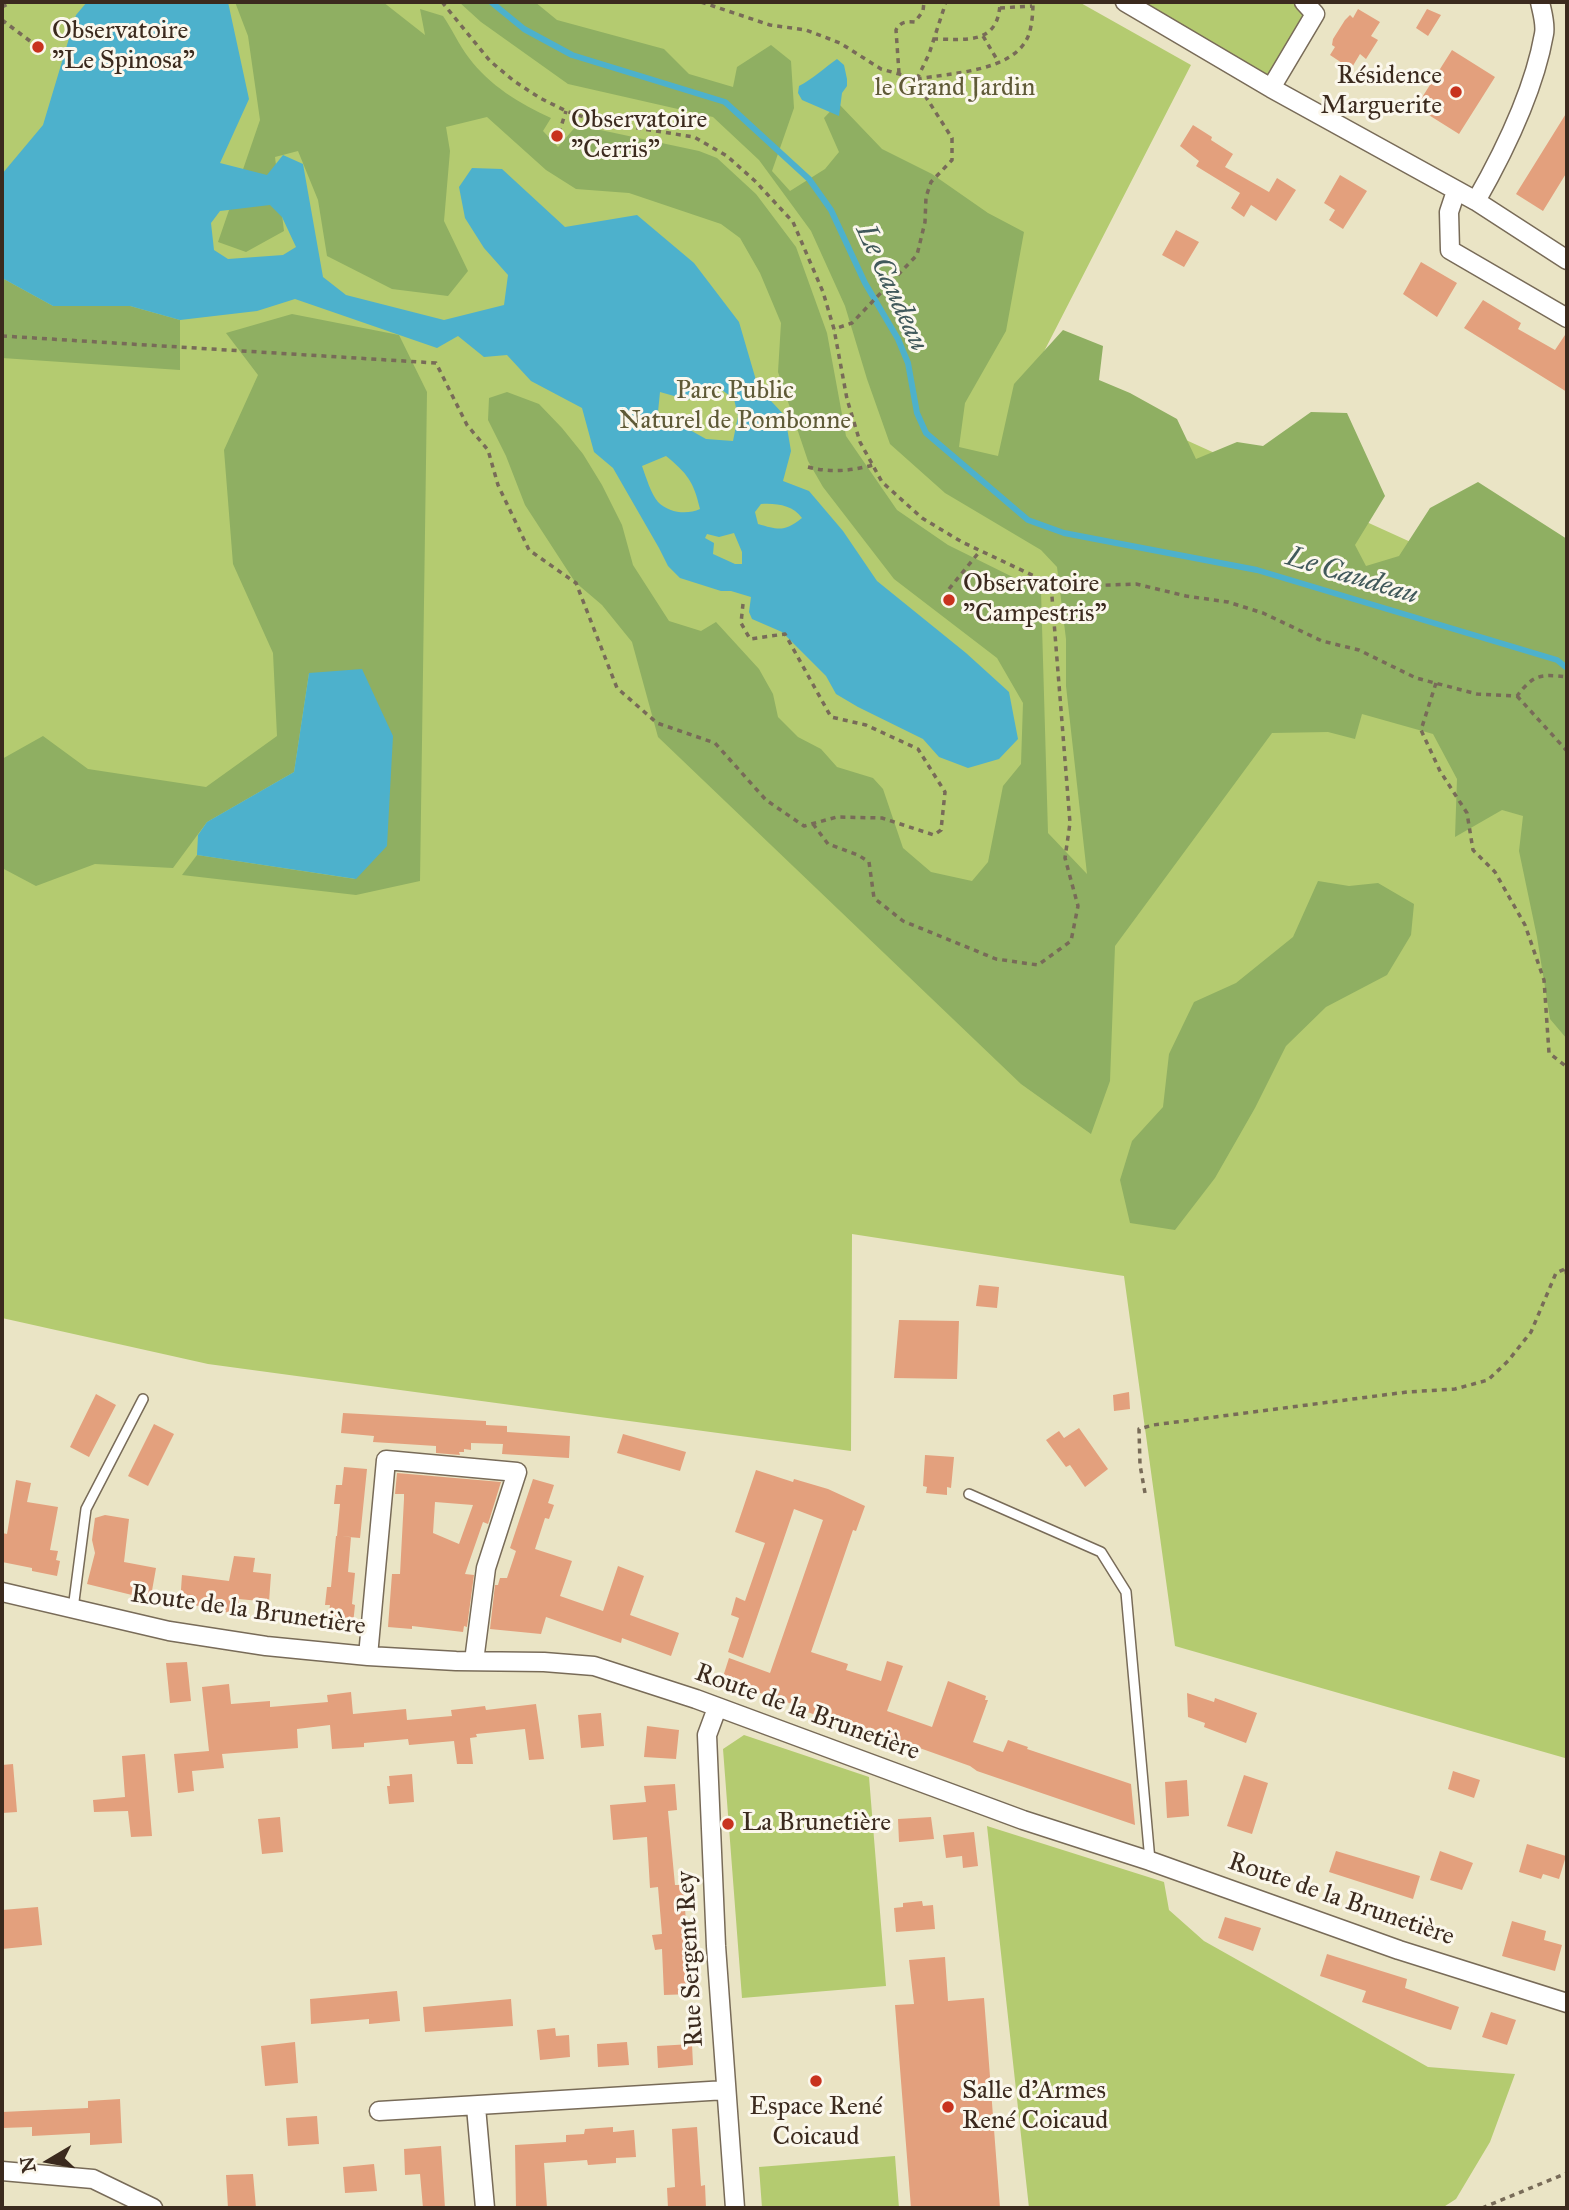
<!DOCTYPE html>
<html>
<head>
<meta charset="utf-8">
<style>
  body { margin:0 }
  #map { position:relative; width:1569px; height:2210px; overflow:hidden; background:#eae4c5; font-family:"IM FELL Great Primer",serif }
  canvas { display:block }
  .frame { position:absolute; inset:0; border:4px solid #3b2a1e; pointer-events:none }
  .north { position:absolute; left:14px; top:2126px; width:70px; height:70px; -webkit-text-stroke:5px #fbf7ec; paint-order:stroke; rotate:260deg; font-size:19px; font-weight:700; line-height:28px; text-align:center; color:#3b2a1e }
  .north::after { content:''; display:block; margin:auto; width:24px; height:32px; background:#3b2a1e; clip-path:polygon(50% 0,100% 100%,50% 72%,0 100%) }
</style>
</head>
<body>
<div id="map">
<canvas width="1569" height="2210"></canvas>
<div class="frame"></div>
<div class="north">N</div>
</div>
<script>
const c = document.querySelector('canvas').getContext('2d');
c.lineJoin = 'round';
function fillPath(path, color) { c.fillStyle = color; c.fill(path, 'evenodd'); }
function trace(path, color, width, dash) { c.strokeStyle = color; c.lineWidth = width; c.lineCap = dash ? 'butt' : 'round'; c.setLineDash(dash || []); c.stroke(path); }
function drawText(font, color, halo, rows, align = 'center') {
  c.font = font + ' "IM FELL Great Primer",serif'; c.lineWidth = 6; c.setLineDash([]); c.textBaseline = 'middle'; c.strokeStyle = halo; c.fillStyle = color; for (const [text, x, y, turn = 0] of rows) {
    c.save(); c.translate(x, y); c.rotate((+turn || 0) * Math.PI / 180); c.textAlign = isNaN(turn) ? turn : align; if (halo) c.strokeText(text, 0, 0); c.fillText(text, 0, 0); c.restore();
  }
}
const green = new Path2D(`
  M 2,2 L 1079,2 L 1191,65 L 1034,371 L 1567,613 L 1565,1758 L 1175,1646 L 1124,1276 L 852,1234 L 851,1451 L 208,1364 L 2,1318 Z
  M 1141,2 L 1296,2 L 1306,15 L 1269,77 Z
  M 744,1735 L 869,1777 L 886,1986 L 742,1998 L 723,1749 Z
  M 987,1826 L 1164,1882 L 1169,1910 L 1204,1941 L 1428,2067 L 1515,2074 L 1490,2142 L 1456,2199 L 1442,2208 L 1029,2208 Z
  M 895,2156 L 899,2208 L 762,2208 L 759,2167 Z`);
const forest = new Path2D(`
  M 235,2 L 383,2 L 425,35 L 420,9 L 443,16 C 452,29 459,45 469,58 C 489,85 520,104 551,118 L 543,131 L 558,147 L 577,125 L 699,151 L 717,158 L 756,194 L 796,247 L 827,333 L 846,436 L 897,510 L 948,545 L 1041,591 L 1048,833 L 1087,874 L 1066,686 L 1066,639 L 1057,567 L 1041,550 L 945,493 L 890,444 L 867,379 L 845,306 L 811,231 L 759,160 L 713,117 L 568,84 L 481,22 L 459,2 L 535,2 L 557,20 L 664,49 L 689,74 L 733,87 L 737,67 L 771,45 L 791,61 L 794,108 L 772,171 L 790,191 L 825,169 L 839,152 L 824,118 L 838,103 L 882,149 L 932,174 L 988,213 L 1024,232 L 1006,331 L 965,403 L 959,447 L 998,456 L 1014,384 L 1063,330 L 1103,346 L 1099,380 L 1130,393 L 1177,419 L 1196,459 L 1237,442 L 1263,446 L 1311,412 L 1347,413 L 1385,496 L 1355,545 L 1366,566 L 1399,556 L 1430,508 L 1478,482 L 1567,539 L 1567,1039 L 1550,1019 L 1537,937 L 1519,851 L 1523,816 L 1502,810 L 1455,837 L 1457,779 L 1433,734 L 1362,714 L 1355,739 L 1328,732 L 1272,733 L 1115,946 L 1110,1081 L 1091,1134 L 1021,1084 L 658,737 L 632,642 L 602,605 L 575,582 L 525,505 L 506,456 L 488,420 L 489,398 L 507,392 L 539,404 L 562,428 L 583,454 L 602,485 L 622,525 L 633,565 L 669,621 L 701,631 L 716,622 L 759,669 L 773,694 L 778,717 L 798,737 L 821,749 L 837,767 L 873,778 L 883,789 L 903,848 L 931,872 L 972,881 L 988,862 L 1003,786 L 1021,764 L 1023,703 L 997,658 L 894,579 L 823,487 L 808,461 L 778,372 L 781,323 L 760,273 L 740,238 L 721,224 L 629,193 L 576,189 L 546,170 L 487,117 L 446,127 L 450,151 L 444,221 L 468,271 L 448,296 L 392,289 L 327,256 L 318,200 L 298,151 L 275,157 L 284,231 L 246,252 L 218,242 L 260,120 L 248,36 Z
  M 2,278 L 53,306 L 130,306 L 180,320 L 180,370 L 2,358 Z
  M 292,314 L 399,335 L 427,392 L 420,881 L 356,895 L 182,875 L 197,855 L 355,879 L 309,673 L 294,772 L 207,822 L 173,868 L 95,864 L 36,886 L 2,868 L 2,759 L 43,736 L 88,769 L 206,787 L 277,736 L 273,653 L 233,564 L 224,450 L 258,375 L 226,333 Z
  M 1318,881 L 1349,886 L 1378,883 L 1414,904 L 1411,935 L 1387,975 L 1326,1007 L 1286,1046 L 1255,1108 L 1215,1178 L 1175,1230 L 1130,1223 L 1120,1180 L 1132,1141 L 1163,1107 L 1169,1054 L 1194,1002 L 1236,983 L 1293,937 Z`);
const water = new Path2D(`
  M 87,2 L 228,2 L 249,99 L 220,163 L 267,175 L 283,155 L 303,164 L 323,277 L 346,295 L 444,320 L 504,305 L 508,275 L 484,248 L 465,218 L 459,187 L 472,168 L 502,169 L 565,227 L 637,215 L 694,263 L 739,322 L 758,387 L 785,416 L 791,451 L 783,481 L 809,491 L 843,531 L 877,581 L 966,653 L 1009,692 L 1018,739 L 999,759 L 968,768 L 939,757 L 923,739 L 858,707 L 836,694 L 826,676 L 782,632 L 752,619 L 749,612 L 751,597 L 731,591 L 721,591 L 680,578 L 668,566 L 659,548 L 613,468 L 594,452 L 582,408 L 531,381 L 507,355 L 484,357 L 458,336 L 437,348 L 295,299 L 257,311 L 180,320 L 130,306 L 53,306 L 2,278 L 2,174 L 43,125 L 76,15 ZM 270,205 L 282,217 L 296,247 L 283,255 L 228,259 L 214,250 L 211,223 L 220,211 ZM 714,384 L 734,399 L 738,416 L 733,441 L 706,439 L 658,412 L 660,392 L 688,400 ZM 666,456 C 687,473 694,482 700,509 C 687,515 669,513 658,502 C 651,494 646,477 642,466 ZM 761,504 C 776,503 793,505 802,518 C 784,532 779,530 758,524 L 755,512 ZM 734,533 L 742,552 L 742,564 L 735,564 L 713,554 L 714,543 L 705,538 L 707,534 L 719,537 Z
  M 837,59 L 844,65 L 847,79 L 847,86 L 842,93 L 839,116 L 802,100 L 798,93 L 799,86 C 813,79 824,68 837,59 Z
  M 362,669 L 393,736 L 387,846 L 356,879 L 197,855 L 198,835 L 207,822 L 294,772 L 309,673 Z`);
const stream = new Path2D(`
  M 491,2 L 524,29 L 572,55 L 725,102 L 809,179 L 831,210 L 865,283 L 898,339 L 908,363 L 917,413 L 926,433 L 1028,520 L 1064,533 L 1257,570 L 1557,660 L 1567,668`);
const building = new Path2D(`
  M 1358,9 L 1380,22 L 1371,36 L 1378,40 L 1366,59 L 1360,54 L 1351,69 L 1330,55 L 1335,47 L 1332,45 L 1333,39 L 1345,20 L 1350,15 L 1353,18 Z
  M 1427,9 L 1441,15 L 1428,36 L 1416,28 Z
  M 1452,50 L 1495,77 L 1459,134 L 1416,107 Z
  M 1567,112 L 1567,172 L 1543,211 L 1516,194 Z
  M 1193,125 L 1212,137 L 1211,140 L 1233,154 L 1225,167 L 1269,192 L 1277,178 L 1296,190 L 1276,221 L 1251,205 L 1244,217 L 1231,208 L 1240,193 L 1196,166 L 1199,161 L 1180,146 Z
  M 1340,175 L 1367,191 L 1343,229 L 1329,220 L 1335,210 L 1324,203 Z
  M 1176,230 L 1199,242 L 1184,267 L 1162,255 Z
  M 1421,262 L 1457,283 L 1437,317 L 1403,294 Z
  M 1483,300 L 1521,323 L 1518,329 L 1555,350 L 1567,332 L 1567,392 L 1464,328 Z
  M 979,1285 L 999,1287 L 997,1308 L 976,1306 Z
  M 899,1320 L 959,1321 L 957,1379 L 894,1378 Z
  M 1129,1392 L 1130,1409 L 1114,1411 L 1113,1395 Z
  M 96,1394 L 116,1405 L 89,1457 L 70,1447 Z
  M 343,1413 L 486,1421 L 486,1425 L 507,1426 L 507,1432 L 570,1436 L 569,1458 L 502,1454 L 503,1444 L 471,1443 L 471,1450 L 464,1449 L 464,1452 L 459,1452 L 460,1455 L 436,1453 L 436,1446 L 373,1442 L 374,1436 L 341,1433 Z
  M 154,1424 L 174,1434 L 148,1486 L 128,1476 Z
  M 1079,1428 L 1108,1469 L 1085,1487 L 1070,1465 L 1066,1467 L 1046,1440 L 1059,1431 L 1064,1438 Z
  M 623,1434 L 686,1452 L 680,1471 L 617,1453 Z
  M 925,1455 L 954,1457 L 951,1488 L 947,1487 L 947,1495 L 926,1493 L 927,1487 L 923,1486 Z
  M 344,1467 L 367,1469 L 360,1538 L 337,1536 L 340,1504 L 334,1504 L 336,1485 L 342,1485 Z
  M 756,1470 L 793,1482 L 794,1479 L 828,1489 L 865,1506 L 856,1531 L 853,1530 L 811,1652 L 848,1664 L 846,1670 L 881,1681 L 887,1661 L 903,1666 L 887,1711 L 932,1727 L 948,1681 L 986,1696 L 985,1700 L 988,1700 L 973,1742 L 1003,1752 L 1008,1740 L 1028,1747 L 1027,1749 L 1131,1784 L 1135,1825 L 977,1771 L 970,1766 L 900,1741 L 837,1723 L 794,1707 L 795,1705 L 722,1680 L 729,1658 L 770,1673 L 823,1520 L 794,1509 L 743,1658 L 728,1652 L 739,1618 L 731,1615 L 736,1597 L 745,1601 L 765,1543 L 735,1532 Z
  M 397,1473 L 501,1482 L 488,1524 L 483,1522 L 465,1574 L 474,1575 L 467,1627 L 464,1626 L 463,1632 L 412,1626 L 412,1629 L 388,1627 L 392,1574 L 400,1574 L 404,1499 L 404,1494 L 395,1494 ZM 435,1502 L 473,1505 L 459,1544 L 433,1533 Z
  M 533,1479 L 554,1485 L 548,1503 L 554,1505 L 549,1519 L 545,1518 L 535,1549 L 572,1561 L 560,1596 L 603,1611 L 618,1566 L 644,1576 L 630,1615 L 679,1633 L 671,1656 L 622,1638 L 621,1643 L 546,1617 L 541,1634 L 490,1629 L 495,1585 L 498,1585 L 500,1578 L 507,1578 L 516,1551 L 510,1548 Z
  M 16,1480 L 31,1483 L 27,1502 L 58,1507 L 50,1550 L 58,1551 L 56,1560 L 60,1561 L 57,1576 L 32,1571 L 32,1568 L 2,1562 L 2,1533 L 7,1534 Z
  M 105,1515 L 129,1519 L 124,1562 L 156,1568 L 150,1602 L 132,1599 L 132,1595 L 87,1584 L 95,1553 L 92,1540 L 95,1518 Z
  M 336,1536 L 351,1537 L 348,1572 L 355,1573 L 352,1604 L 355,1605 L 353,1624 L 328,1621 L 330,1605 L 325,1605 L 327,1587 L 331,1587 Z
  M 234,1556 L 255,1558 L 253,1572 L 271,1574 L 269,1602 L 239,1599 L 238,1613 L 208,1611 L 209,1607 L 180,1604 L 182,1575 L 229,1581 Z
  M 187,1662 L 191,1701 L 170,1703 L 166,1663 Z
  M 229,1684 L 231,1704 L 270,1701 L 270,1707 L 328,1702 L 327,1695 L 351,1692 L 353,1714 L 406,1709 L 407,1720 L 452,1716 L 451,1710 L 485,1706 L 486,1710 L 536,1704 L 544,1759 L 529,1760 L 525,1729 L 476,1734 L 477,1737 L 470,1738 L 473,1764 L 457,1764 L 454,1741 L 409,1745 L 408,1739 L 364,1743 L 364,1747 L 332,1749 L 330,1725 L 297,1729 L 298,1748 L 222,1754 L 224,1768 L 192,1771 L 194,1791 L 178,1793 L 174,1754 L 209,1751 L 202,1687 Z
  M 1187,1693 L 1214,1702 L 1215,1698 L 1257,1713 L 1246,1743 L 1204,1727 L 1205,1723 L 1188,1717 Z
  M 601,1713 L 604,1746 L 581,1748 L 578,1715 Z
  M 647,1726 L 679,1730 L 676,1759 L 644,1757 Z
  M 145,1754 L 152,1836 L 131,1837 L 128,1811 L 94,1812 L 93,1800 L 125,1797 L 122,1756 Z
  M 13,1764 L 17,1812 L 2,1813 L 2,1765 Z
  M 1453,1771 L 1480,1780 L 1474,1798 L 1448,1789 Z
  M 412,1774 L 414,1802 L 389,1804 L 387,1786 L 390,1786 L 389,1776 Z
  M 1244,1775 L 1268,1783 L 1252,1834 L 1227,1826 Z
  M 1187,1780 L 1189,1816 L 1167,1818 L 1165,1782 Z
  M 675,1784 L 677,1810 L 668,1811 L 675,1885 L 683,1885 L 692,1994 L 664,1995 L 662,1949 L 655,1950 L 652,1935 L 662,1934 L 658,1887 L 650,1888 L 647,1837 L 613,1840 L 610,1805 L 646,1802 L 644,1786 Z
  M 280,1817 L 283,1852 L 262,1854 L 258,1819 Z
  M 931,1817 L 934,1839 L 899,1842 L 898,1819 Z
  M 974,1832 L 978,1866 L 963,1868 L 962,1856 L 946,1858 L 943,1835 Z
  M 1527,1844 L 1566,1856 L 1559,1879 L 1543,1874 L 1541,1879 L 1519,1872 Z
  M 1336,1851 L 1420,1876 L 1413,1899 L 1329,1872 Z
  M 1440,1851 L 1473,1863 L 1462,1890 L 1430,1880 Z
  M 922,1901 L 923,1906 L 933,1905 L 935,1929 L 896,1932 L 894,1908 L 903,1907 L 903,1903 Z
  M 38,1907 L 42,1945 L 2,1949 L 2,1910 Z
  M 1225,1917 L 1261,1928 L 1253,1951 L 1218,1938 Z
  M 1512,1921 L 1546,1931 L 1544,1940 L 1562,1945 L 1555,1971 L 1502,1956 Z
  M 1327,1954 L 1407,1979 L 1405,1988 L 1459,2007 L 1451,2030 L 1362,2002 L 1366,1991 L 1320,1976 Z
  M 945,1957 L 948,2001 L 984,1998 L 1000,2208 L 911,2208 L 895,2005 L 914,2004 L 909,1960 Z
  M 397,1991 L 400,2021 L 369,2024 L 369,2019 L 311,2024 L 310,1999 Z
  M 511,1999 L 513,2026 L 425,2032 L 423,2007 Z
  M 1491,2012 L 1516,2020 L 1507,2045 L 1482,2037 Z
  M 555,2028 L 556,2036 L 569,2035 L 570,2057 L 540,2060 L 537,2030 Z
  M 295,2042 L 298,2083 L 265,2086 L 261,2046 Z
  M 627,2042 L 629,2065 L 598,2067 L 597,2044 Z
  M 692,2044 L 693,2065 L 658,2068 L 657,2046 Z
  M 120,2099 L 122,2143 L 90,2145 L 90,2133 L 32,2136 L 32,2127 L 2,2128 L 2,2112 L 88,2108 L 88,2101 Z
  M 317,2116 L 319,2144 L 288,2146 L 286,2118 Z
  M 613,2127 L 613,2132 L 634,2130 L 636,2157 L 616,2158 L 616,2163 L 588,2165 L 587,2160 L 544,2163 L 547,2208 L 516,2208 L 515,2145 L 566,2142 L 566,2135 L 584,2134 L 585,2129 Z
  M 697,2127 L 701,2186 L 705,2185 L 706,2208 L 668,2208 L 667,2188 L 675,2187 L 672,2129 Z
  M 441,2146 L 445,2208 L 423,2208 L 420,2174 L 405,2175 L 404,2149 Z
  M 374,2164 L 377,2191 L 345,2193 L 343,2167 Z
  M 253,2174 L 256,2208 L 228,2208 L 226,2175 Z`);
const path = new Path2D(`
  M 442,2 L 490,61 L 514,81 L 540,98 L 566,111 L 599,122 L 694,137 L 727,156 L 755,181 L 793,222 L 823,292 L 834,329 L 847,399 L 860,442 L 882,482 L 922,518 L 962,542 L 1051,584 L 1082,586 L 1136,584 L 1186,596 L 1228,602 L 1263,613 L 1322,641 L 1359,650 L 1416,678 L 1477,694 L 1517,696 C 1534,674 1540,674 1567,677
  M 701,2 L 770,25 L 806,30 L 840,43 L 881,69 L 917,79 L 924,94 L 952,138 L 952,160 L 931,182 L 926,197 L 925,222 L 917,255 L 852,323 L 834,329
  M 2,7 L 12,2
  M 1000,8 L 1032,6
  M 2,20 L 38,47
  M 983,36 L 999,63
  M 933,39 C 965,39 999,46 1000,2
  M 899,73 L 896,30 C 900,22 906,21 915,22 L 923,11 L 924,2
  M 917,79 C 950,73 1016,72 1029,34 C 1032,25 1033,12 1033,2
  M 917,79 L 929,54 L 946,2
  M 559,133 L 566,111
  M 2,336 L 436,363 L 467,425 L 488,450 L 498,485 L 529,550 L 576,583 L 617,688 L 657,723 L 715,743 L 766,800 L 804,826 L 837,817 L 882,818 L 934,835 L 941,830 L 945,792 L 918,749 L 866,725 L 831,717 L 785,634 L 750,639 L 741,623 L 743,604
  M 808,467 C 831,473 850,471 873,465
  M 949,589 L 980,551
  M 1436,683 L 1421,730 L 1440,771 L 1467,813 L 1473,850 L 1495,872 L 1525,925 L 1544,980 L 1549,1053 L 1567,1067
  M 1517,696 L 1567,751
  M 813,824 L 828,844 L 858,855 L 869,862 L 874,898 L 903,921 L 996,959 L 1038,965 L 1071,941 L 1078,906 L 1065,858 L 1070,823 L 1051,584
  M 1566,1269 L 1567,1280
  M 1145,1493 L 1140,1465 L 1139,1429 L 1153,1425 L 1407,1392 L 1455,1389 L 1488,1380 L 1508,1361 L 1531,1332 L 1556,1273 L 1567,1268
  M 1482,2208 L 1567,2173`);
const service = new Path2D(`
  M 969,1494 L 1101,1552 L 1126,1592 L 1150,1861
  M 73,1609 L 86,1509 L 143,1399`);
const minor = new Path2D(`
  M 1125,2 L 1271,88 L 1476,201 L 1567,260
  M 1271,88 L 1315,14 L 1304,2
  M 1456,191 L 1449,212 L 1450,250 L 1567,318
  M 1476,201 C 1504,152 1534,91 1544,34 C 1546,24 1542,12 1540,2
  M 2,1592 L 169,1631 L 266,1646 L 368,1656 L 456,1661 L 544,1662 L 594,1666 L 696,1699 L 1023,1820 L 1150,1861 L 1399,1950 L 1567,2003
  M 368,1656 L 386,1460 L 517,1472 L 486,1568 L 474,1661
  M 717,1708 L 707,1735 L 716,1946 L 735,2208
  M 476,2107 L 485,2208
  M 379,2111 L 726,2090
  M 2,2171 L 93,2179 L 153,2208`);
const markers = [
  [38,47,7,"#c8321e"],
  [1456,92,7,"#c8321e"],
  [557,136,7,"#c8321e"],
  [949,600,7,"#c8321e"],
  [728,1824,7,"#c8321e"],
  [816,2081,7,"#c8321e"],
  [948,2107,7,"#c8321e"]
];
const poiNames = [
  ["Observatoire",52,32],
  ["\"Le Spinosa\"",52,62],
  ["Résidence",1442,77,"right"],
  ["Marguerite",1442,107,"right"],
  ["Observatoire",571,121],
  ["\"Cerris\"",571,151],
  ["Observatoire",963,585],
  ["\"Campestris\"",963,615],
  ["La Brunetière",742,1824],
  ["Salle d'Armes",962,2092],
  ["René Coicaud",962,2122],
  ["Espace René",816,2108,"center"],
  ["Coicaud",816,2138,"center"]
];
const parkNames = [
  ["le Grand Jardin",955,89],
  ["Parc Public",735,392],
  ["Naturel de Pombonne",735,422]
];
const streetNames = [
  ["Route de la Brunetière",248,1611,8],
  ["Route de la Brunetière",807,1713,20],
  ["Route de la Brunetière",1341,1900,19],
  ["Rue Sergent Rey",691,1959,-93]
];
const waterNames = [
  ["Le Caudeau",891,288,65],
  ["Le Caudeau",1352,577,17]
];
fillPath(green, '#b4cb70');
fillPath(forest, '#8faf62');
fillPath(water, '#4db1cc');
trace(stream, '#4db1cc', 6);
fillPath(building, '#e3a07d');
trace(service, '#786b58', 12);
trace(minor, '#786b58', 21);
trace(path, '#786b58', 3.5, [5, 5]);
trace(service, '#fff', 9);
trace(minor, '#fff', 18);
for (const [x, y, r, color] of markers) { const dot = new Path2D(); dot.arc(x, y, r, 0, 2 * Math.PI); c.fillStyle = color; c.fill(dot); trace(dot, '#fbf7ec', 2.5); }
drawText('26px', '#3b2a1e', '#fbf7ec', poiNames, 'left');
drawText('26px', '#5f5a37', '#fbf7ec', parkNames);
drawText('26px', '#3b2a1e', '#fbf7ec', streetNames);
drawText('italic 28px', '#41595b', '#fbf7ec', waterNames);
</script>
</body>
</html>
